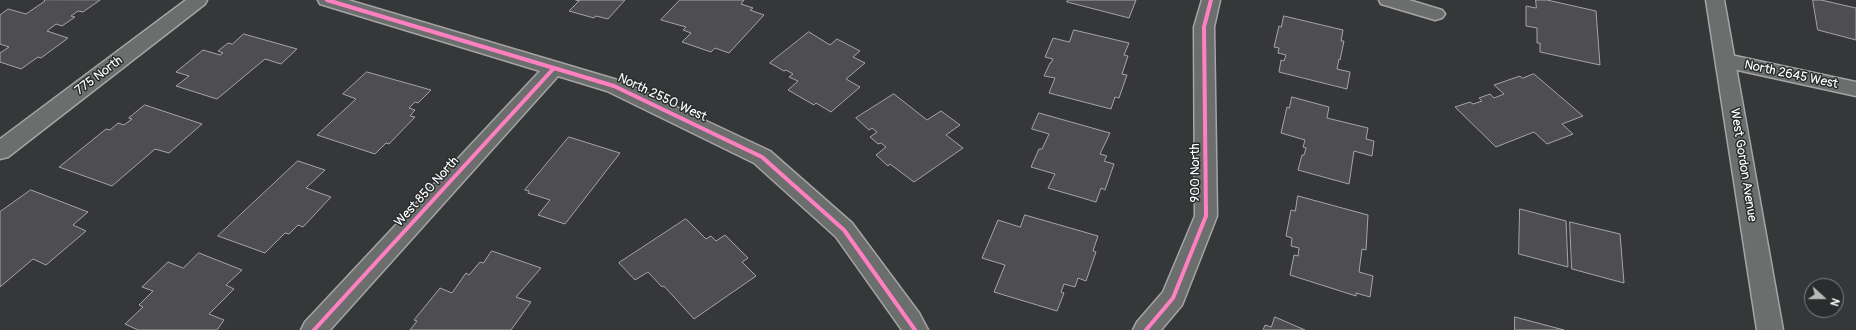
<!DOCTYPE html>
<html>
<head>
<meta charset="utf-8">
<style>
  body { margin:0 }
  #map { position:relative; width:1856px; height:330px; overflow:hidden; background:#363739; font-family:Pangolin,sans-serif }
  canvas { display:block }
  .north { position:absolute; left:1804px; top:278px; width:40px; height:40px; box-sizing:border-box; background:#2a2d2e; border:1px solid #7f8182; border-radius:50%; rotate:111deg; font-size:11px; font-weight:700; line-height:16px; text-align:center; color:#fff }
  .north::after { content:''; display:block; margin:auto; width:14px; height:18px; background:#b9b9ba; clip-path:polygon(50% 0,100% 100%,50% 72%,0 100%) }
</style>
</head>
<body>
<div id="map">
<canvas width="1856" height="330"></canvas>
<div class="north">N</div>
</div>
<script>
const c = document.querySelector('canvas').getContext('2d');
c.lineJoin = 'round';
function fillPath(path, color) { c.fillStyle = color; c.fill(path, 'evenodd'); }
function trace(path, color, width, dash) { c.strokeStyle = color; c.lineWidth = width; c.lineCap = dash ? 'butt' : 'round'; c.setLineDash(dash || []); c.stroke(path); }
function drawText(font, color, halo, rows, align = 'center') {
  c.font = font + ' Pangolin,sans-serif'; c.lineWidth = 3; c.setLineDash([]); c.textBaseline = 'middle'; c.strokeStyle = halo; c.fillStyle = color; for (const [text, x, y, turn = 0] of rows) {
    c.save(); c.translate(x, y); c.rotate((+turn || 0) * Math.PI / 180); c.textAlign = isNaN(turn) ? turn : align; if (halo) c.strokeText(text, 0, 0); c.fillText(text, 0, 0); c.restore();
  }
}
const building = new Path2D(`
  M 100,0 L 83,12 L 78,11 L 71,16 L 75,17 L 62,26 L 56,24 L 47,31 L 68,38 L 41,58 L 38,57 L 21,69 L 0,62 L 0,53 L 9,47 L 0,44 L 0,15 L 8,9 L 26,14 L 45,1 L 44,0 Z
  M 576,0 L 625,0 L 608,19 L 596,16 L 594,18 L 569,11 L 579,1 Z
  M 680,0 L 744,0 L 741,4 L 753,8 L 750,10 L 764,15 L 729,53 L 715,48 L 711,52 L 682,42 L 691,33 L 683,30 L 686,27 L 661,20 Z
  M 1068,0 L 1136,0 L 1129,18 L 1067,2 Z
  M 1536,0 L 1547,0 L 1596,11 L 1600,65 L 1540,52 L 1540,43 L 1537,43 L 1537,28 L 1526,26 L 1526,6 L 1536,8 Z
  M 1813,0 L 1821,0 L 1856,8 L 1856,40 L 1818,30 Z
  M 1284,16 L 1343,30 L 1341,41 L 1344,41 L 1340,60 L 1339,59 L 1337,69 L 1350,72 L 1347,89 L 1279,72 L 1281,60 L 1284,61 L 1286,55 L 1278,53 L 1279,48 L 1274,47 L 1279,26 L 1281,27 Z
  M 1074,30 L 1129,43 L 1124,55 L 1128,56 L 1122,74 L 1127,75 L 1119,98 L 1115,97 L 1111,109 L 1049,93 L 1055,78 L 1044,76 L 1050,63 L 1051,63 L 1053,59 L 1045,57 L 1053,38 L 1069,42 Z
  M 809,32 L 830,45 L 837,39 L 860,51 L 853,57 L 865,63 L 846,79 L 860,87 L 831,112 L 816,103 L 814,105 L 788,90 L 798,81 L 789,77 L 793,74 L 786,70 L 784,71 L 770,63 Z
  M 244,34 L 297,49 L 281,64 L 265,59 L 217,99 L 176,86 L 189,76 L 176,72 L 203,50 L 220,55 L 223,53 L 218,51 L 228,43 L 232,44 Z
  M 367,72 L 431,90 L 418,103 L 415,102 L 409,108 L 415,110 L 410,116 L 415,117 L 389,144 L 386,143 L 375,154 L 317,135 L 356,99 L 343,94 Z
  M 1534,74 L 1583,116 L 1562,124 L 1573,134 L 1547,144 L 1534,132 L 1496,147 L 1455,107 L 1470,102 L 1473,104 L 1482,101 L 1479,98 L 1490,94 L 1494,98 L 1504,94 L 1494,85 L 1520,76 L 1522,78 Z
  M 894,94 L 927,120 L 941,111 L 960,125 L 946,135 L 963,148 L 914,182 L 890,164 L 888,166 L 876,155 L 886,147 L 881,143 L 878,144 L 870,137 L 877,132 L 872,128 L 869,130 L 856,118 Z
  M 1292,97 L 1329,107 L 1327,118 L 1368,128 L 1366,139 L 1374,141 L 1372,156 L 1354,151 L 1349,184 L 1298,170 L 1302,155 L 1304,155 L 1306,148 L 1303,147 L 1305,140 L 1281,133 L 1287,107 L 1289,108 Z
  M 145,105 L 202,124 L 169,153 L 155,149 L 112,186 L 59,167 L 106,129 L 110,130 L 118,123 L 124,125 L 132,119 L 129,118 Z
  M 1039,113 L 1110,133 L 1100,154 L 1107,156 L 1104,161 L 1114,164 L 1105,190 L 1101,188 L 1096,202 L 1048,188 L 1055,174 L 1031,167 L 1039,149 L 1042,149 L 1049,134 L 1032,129 Z
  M 569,137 L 620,153 L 565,224 L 538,215 L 550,200 L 528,193 L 529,191 L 525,190 Z
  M 298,161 L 325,170 L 306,188 L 331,197 L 303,227 L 298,225 L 289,234 L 285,233 L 265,253 L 218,236 Z
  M 31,190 L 88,212 L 73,225 L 86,231 L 46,265 L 33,259 L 0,287 L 0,212 Z
  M 1298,196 L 1368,215 L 1366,250 L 1362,249 L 1359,272 L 1373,276 L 1370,297 L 1356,293 L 1356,296 L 1290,275 L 1294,255 L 1298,256 L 1299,248 L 1291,246 L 1292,238 L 1286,236 L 1291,210 L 1295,211 Z
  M 1520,209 L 1566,221 L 1568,267 L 1519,254 Z
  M 1025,215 L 1098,236 L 1093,251 L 1096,252 L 1086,281 L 1078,278 L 1075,287 L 1064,284 L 1061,292 L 1064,293 L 1057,311 L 994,292 L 1005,265 L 982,258 L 998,220 L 1020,227 Z
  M 686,219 L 706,239 L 711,236 L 716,241 L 725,235 L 748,258 L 742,262 L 756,276 L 694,319 L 664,286 L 662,287 L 648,272 L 635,280 L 619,263 Z
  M 1570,222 L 1620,234 L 1624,283 L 1572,269 Z
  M 492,251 L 541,268 L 516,297 L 531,302 L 511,330 L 410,330 L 417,321 L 414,320 L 440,288 L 452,293 L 466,273 L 469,275 L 480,262 L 483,263 Z
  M 199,253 L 242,270 L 226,285 L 234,289 L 209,314 L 224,320 L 217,330 L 138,330 L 125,324 L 143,307 L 139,305 L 153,291 L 142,287 L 168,262 L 183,268 Z
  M 1275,317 L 1305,330 L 1263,330 L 1265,325 L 1271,327 Z
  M 1515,317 L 1564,330 L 1515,330 Z`);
const minor = new Path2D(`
  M 186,0 L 207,0 L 205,4 L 8,157 L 0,159 L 0,139 Z
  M 318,0 L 348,0 L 621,81 L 770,151 L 852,223 L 919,313 L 928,330 L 902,330 L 836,237 L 754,163 L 607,91 L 558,76 L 330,330 L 301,330 L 305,322 L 540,71 L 320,4 Z
  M 1202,0 L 1220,0 L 1214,27 L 1217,216 L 1182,305 L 1161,330 L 1133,330 L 1137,322 L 1163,292 L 1195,216 L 1194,27 Z
  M 1379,0 L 1409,0 L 1442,10 L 1445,14 L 1442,18 L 1435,20 L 1381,4 Z
  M 1726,54 L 1856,82 L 1856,96 L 1719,66 L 1716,61 L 1719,56 Z`);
const major = new Path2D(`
  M 1706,0 L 1724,0 L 1783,330 L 1757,330 Z`);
const cycleway = new Path2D(`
  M 327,0 L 614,86 L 762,157 L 844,230 L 915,330
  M 314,330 L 554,68
  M 1146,330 L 1173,298 L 1206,216 L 1204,27 L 1211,0`);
const streetNames = [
  ["North 2645 West",1791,75,12],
  ["775 North",99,76,-37],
  ["North 2550 West",662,98,25],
  ["West Gordon Avenue",1743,165,81],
  ["900 North",1196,173,-90],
  ["West 850 North",427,192,-48]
];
fillPath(building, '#4e4d51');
trace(building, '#a5a5a6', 1);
trace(minor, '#a5a5a6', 3);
trace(major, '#a5a5a6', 3);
fillPath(minor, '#6c6d6d');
fillPath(major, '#6c6d6d');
trace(cycleway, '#ff80c0', 4);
drawText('13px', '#fff', '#2a2d2e', streetNames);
</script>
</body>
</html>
